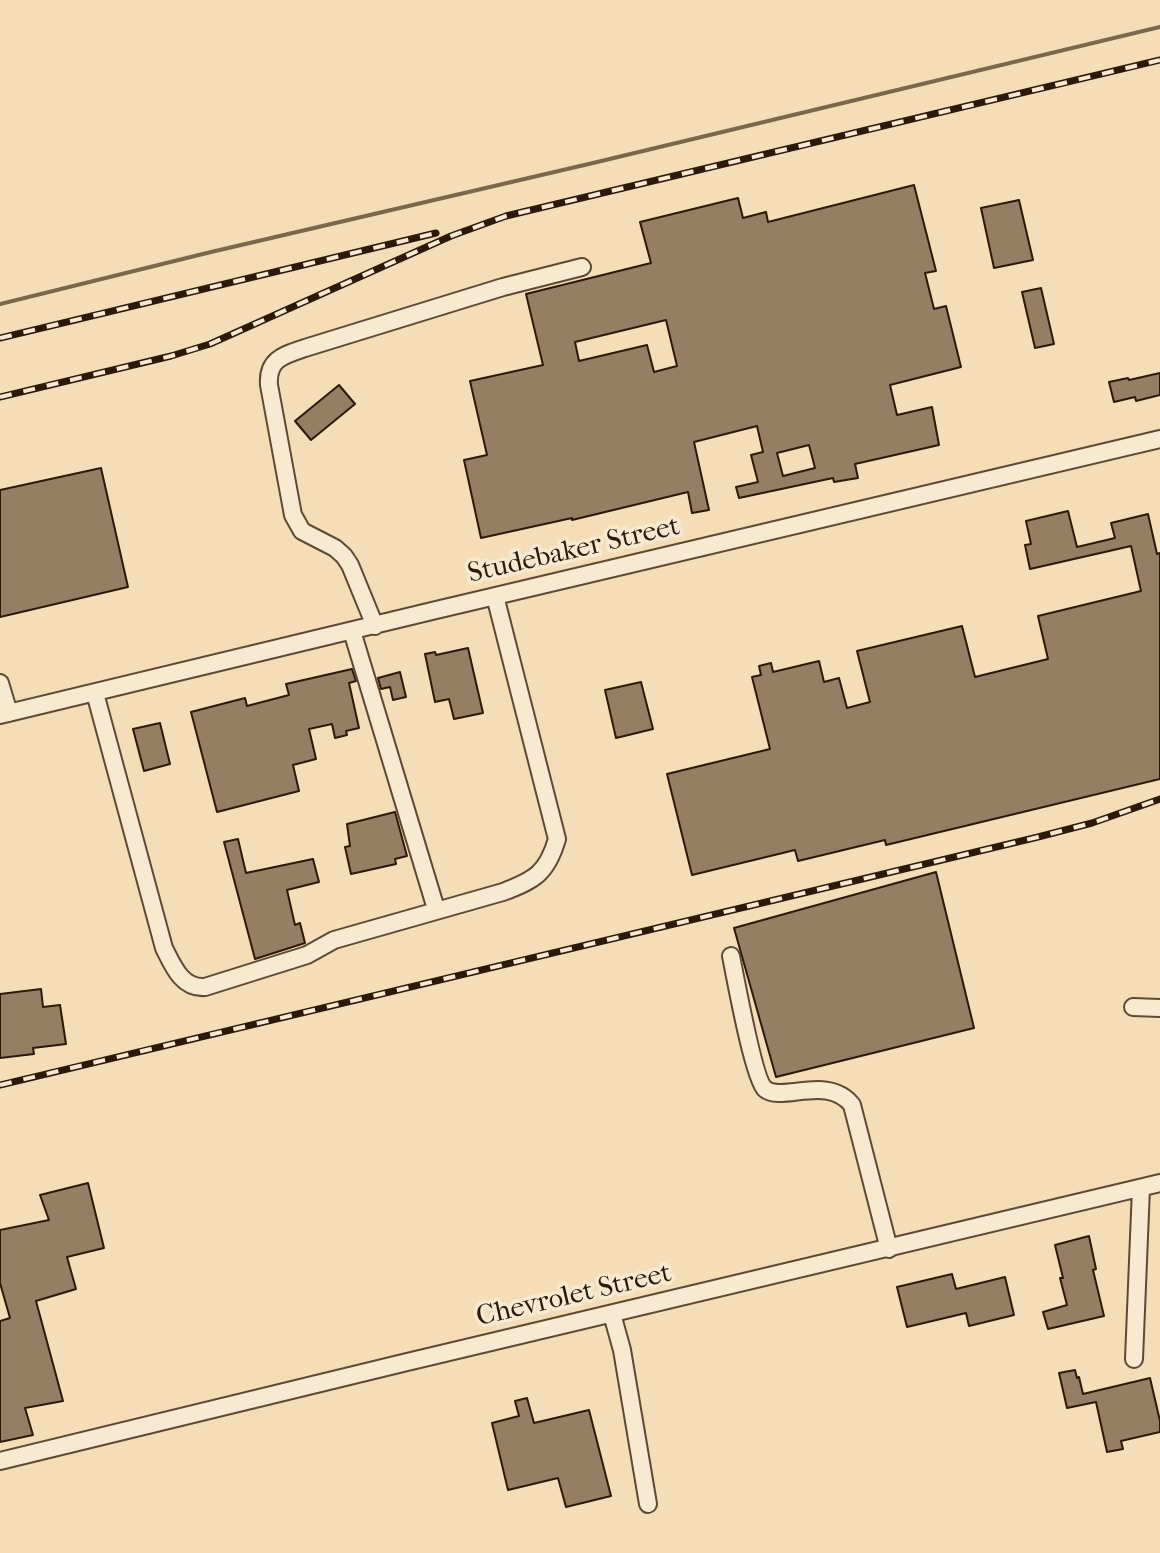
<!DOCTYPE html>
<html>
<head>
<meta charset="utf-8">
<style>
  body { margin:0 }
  canvas { display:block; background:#f5ddb8 }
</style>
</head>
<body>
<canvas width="1160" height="1553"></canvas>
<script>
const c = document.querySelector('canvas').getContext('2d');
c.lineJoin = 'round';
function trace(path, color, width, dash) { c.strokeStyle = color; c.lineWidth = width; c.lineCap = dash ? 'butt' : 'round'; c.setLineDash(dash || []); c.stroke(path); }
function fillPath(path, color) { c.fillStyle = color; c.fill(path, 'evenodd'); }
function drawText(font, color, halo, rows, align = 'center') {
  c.font = font + ' "IM FELL French Canon",serif'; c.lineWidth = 7; c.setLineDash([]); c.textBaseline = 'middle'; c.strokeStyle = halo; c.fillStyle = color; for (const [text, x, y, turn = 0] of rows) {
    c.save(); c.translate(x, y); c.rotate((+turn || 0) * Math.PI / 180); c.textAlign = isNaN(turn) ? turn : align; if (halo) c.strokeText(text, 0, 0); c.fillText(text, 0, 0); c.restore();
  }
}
const stream = new Path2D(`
  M 0,304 L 211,252 L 593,163 L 1160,27`);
const building = new Path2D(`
  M 914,185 L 936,271 L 925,273 L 934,309 L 946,306 L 961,367 L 890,385 L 897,415 L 932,407 L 939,445 L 855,464 L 858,478 L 834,482 L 833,478 L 739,498 L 736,487 L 758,482 L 751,455 L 763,452 L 757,426 L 694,442 L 709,510 L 692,513 L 688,492 L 572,520 L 572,518 L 481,538 L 464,460 L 487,455 L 470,381 L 543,365 L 526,294 L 651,263 L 640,222 L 738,198 L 743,218 L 766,212 L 768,222 ZM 666,320 L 677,366 L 654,372 L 647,345 L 579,361 L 575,342 ZM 809,445 L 815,468 L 783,476 L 777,453 Z
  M 1019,200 L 1033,260 L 994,268 L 981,208 Z
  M 1041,288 L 1054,344 L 1035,348 L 1022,292 Z
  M 1160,373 L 1160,395 L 1136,401 L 1135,397 L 1114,402 L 1109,382 L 1128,378 L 1129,380 Z
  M 339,385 L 355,404 L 311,440 L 295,421 Z
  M 101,468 L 128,587 L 0,617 L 0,490 Z
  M 1068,511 L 1077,547 L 1115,538 L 1111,523 L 1148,514 L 1157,554 L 1160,553 L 1160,779 L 886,845 L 885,840 L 798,861 L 795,850 L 692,875 L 667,774 L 770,749 L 752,677 L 761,675 L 759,666 L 771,663 L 773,672 L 819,661 L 824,682 L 839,678 L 847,708 L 870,702 L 857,651 L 962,626 L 975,677 L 1048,659 L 1038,616 L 1141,591 L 1131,546 L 1030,569 L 1025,545 L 1031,544 L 1026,521 Z
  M 468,648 L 483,713 L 454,719 L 449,699 L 435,702 L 425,654 L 435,652 L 436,655 Z
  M 352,669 L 356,681 L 349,683 L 359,728 L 346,731 L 347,735 L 335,738 L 332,724 L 309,729 L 316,759 L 293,765 L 299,791 L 217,812 L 191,712 L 245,698 L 247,706 L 289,695 L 286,684 Z
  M 400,672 L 406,697 L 393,700 L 390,687 L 381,689 L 378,678 Z
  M 641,682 L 653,729 L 616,738 L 605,690 Z
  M 160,723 L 170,764 L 144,771 L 133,729 Z
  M 395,812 L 407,856 L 395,859 L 396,864 L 351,874 L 345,847 L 350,846 L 347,824 Z
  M 238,839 L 246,873 L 313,859 L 319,882 L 287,890 L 295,925 L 300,923 L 305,943 L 255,959 L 224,842 Z
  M 936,872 L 974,1028 L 776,1077 L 734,928 Z
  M 41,989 L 43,1007 L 60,1005 L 66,1044 L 33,1048 L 34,1054 L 0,1058 L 0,994 Z
  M 88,1183 L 104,1248 L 67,1257 L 76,1289 L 36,1301 L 63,1401 L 25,1408 L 33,1435 L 0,1442 L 0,1321 L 10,1318 L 0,1283 L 0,1230 L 49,1220 L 40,1195 Z
  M 1089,1236 L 1096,1269 L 1093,1270 L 1104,1316 L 1048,1329 L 1043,1312 L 1067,1305 L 1060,1278 L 1063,1278 L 1055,1245 Z
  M 952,1274 L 956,1289 L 1005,1277 L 1014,1315 L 969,1326 L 966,1313 L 907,1327 L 897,1287 Z
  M 1075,1370 L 1077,1378 L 1079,1377 L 1083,1394 L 1150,1378 L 1160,1421 L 1160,1432 L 1121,1441 L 1123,1449 L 1107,1452 L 1096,1402 L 1067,1408 L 1059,1373 Z
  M 527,1398 L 534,1423 L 589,1410 L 611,1496 L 566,1507 L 558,1478 L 508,1490 L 492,1423 L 519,1416 L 515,1401 Z`);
const minor = new Path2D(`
  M 375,626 L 350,565 L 344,556 L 335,548 L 302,531 L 293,515 L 269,385 C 267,359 284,355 305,348 L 503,287 L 582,267
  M 352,631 L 436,909
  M 0,683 L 9,713
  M 95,693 L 164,948 C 173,966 182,989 205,987 L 307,955 L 334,940 L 503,892 C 535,880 547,873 557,839 L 495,596
  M 0,715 L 432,611 L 1160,439
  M 731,956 C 735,976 754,1080 765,1089 C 782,1103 828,1074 852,1105 L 889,1249
  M 1133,1007 L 1160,1008
  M 612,1314 L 622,1350 L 648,1504
  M 1134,1359 L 1141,1188
  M 0,1461 L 403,1363 L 1160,1183`);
const rail = new Path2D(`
  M 0,338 L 436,233
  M 0,397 L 171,356 L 210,344 L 451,236 L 506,216 L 1160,60
  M 0,1085 L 1038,837 L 1092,823 L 1160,799`);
const streetNames = [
  ["Studebaker Street",574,551,-13],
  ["Chevrolet Street",574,1296,-13]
];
trace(stream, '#7d664e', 4);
fillPath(building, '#957e64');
trace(building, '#2e1808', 2);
trace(minor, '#604934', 20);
trace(minor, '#f8e9d1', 16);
trace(rail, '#2e1808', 7);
trace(rail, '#f8e9d1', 4, [12]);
drawText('28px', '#2e1808', '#f8e9d1', streetNames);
</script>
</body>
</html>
